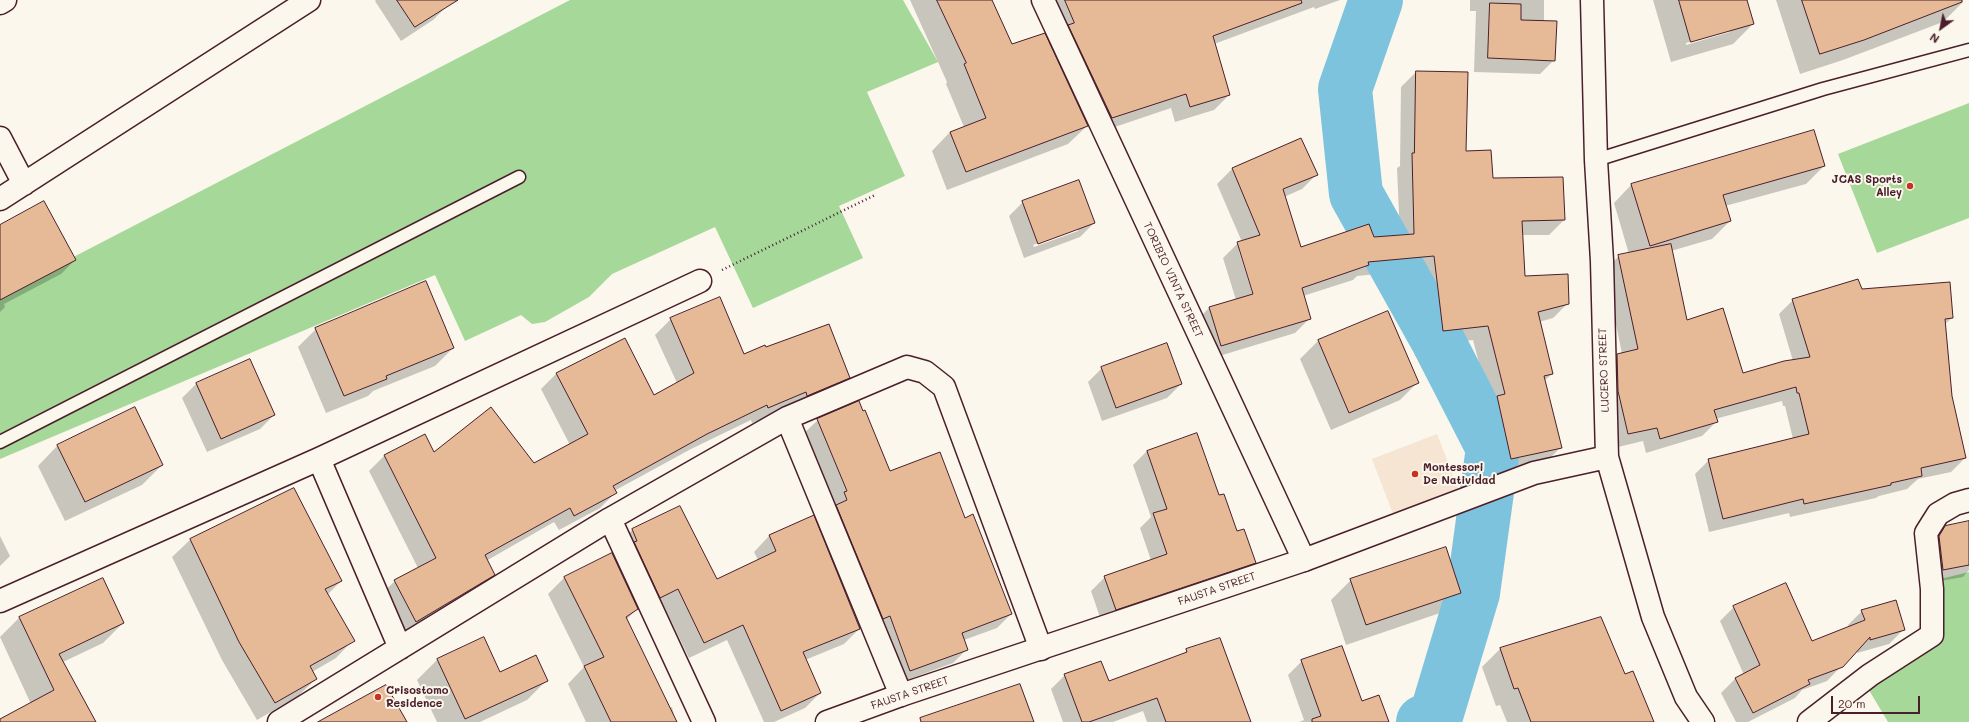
<!DOCTYPE html>
<html>
<head>
<meta charset="utf-8">
<style>
  body { margin:0 }
  #map { position:relative; width:1969px; height:722px; overflow:hidden; background:#fbf7ec; font-family:Mali,sans-serif }
  canvas { display:block }
  .north { position:absolute; left:1921px; top:8px; width:40px; height:40px; -webkit-text-stroke:3px #fbf7ec; paint-order:stroke; rotate:213deg; font-size:11px; font-weight:700; line-height:16px; text-align:center; color:#4a1f2b }
  .north::after { content:''; display:block; margin:auto; width:14px; height:18px; background:#4a1f2b; clip-path:polygon(50% 0,100% 100%,50% 72%,0 100%) }
  .scale { position:absolute; left:1831px; top:696px; width:89px; height:18px; box-sizing:border-box; border:2px solid #4a1f2b; border-top:0; padding-left:5px; font-size:12px; line-height:14px; white-space:nowrap; color:#4a1f2b; -webkit-text-stroke:3px #fbf7ec; paint-order:stroke }
</style>
</head>
<body>
<div id="map">
<canvas width="1969" height="722"></canvas>
<div class="north">N</div>
<div class="scale">20 m</div>
</div>
<script>
const c = document.querySelector('canvas').getContext('2d');
c.lineJoin = 'round';
function fillPath(path, color) { c.fillStyle = color; c.fill(path, 'evenodd'); }
function trace(path, color, width, dash) { c.strokeStyle = color; c.lineWidth = width; c.lineCap = dash ? 'butt' : 'round'; c.setLineDash(dash || []); c.stroke(path); }
function drawText(font, color, halo, rows, align = 'center') {
  c.font = font + ' Mali,sans-serif'; c.lineWidth = 4; c.setLineDash([]); c.textBaseline = 'middle'; c.strokeStyle = halo; c.fillStyle = color; for (const [text, x, y, turn = 0] of rows) {
    c.save(); c.translate(x, y); c.rotate((+turn || 0) * Math.PI / 180); c.textAlign = isNaN(turn) ? turn : align; if (halo) c.strokeText(text, 0, 0); c.fillText(text, 0, 0); c.restore();
  }
}
const built = new Path2D(`
  M 1437,434 L 1458,488 L 1393,514 L 1372,459 Z`);
const green = new Path2D(`
  M 570,0 L 903,0 L 938,62 L 867,92 L 905,176 L 839,206 L 863,258 L 753,308 L 715,227 L 612,274 L 589,297 L 545,322 L 532,324 L 521,315 L 465,341 L 435,275 L 0,459 L 0,295 Z
  M 1969,103 L 1969,218 L 1877,253 L 1838,154 Z
  M 1969,572 L 1969,722 L 1888,722 L 1857,670 L 1937,630 L 1936,580 Z`);
const shadow = new Path2D(`
  M 376,0 L 443,0 L 447,6 L 433,20 L 401,41 L 375,1 Z
  M 910,0 L 991,0 L 1012,46 L 1087,126 L 1068,144 L 947,190 L 932,151 L 950,132 L 964,127 L 946,84 L 947,82 Z
  M 1045,0 L 1340,0 L 1315,9 L 1314,7 L 1214,44 L 1229,95 L 1214,110 L 1175,122 L 1171,108 L 1097,133 Z
  M 1470,0 L 1544,0 L 1544,22 L 1554,60 L 1540,74 L 1474,72 L 1476,11 L 1470,11 Z
  M 1653,0 L 1746,0 L 1753,24 L 1733,44 L 1671,62 ZM 1730,30 L 1730,32 L 1686,45 L 1686,43 Z
  M 1776,0 L 1962,0 L 1963,2 L 1943,22 L 1843,60 L 1800,74 Z
  M 1416,72 L 1465,152 L 1492,179 L 1564,220 L 1549,235 L 1522,235 L 1524,277 L 1568,303 L 1553,318 L 1539,322 L 1552,374 L 1544,381 L 1561,447 L 1546,462 L 1497,473 L 1482,412 L 1490,405 L 1473,340 L 1429,346 L 1419,270 L 1357,276 L 1353,280 L 1303,296 L 1310,318 L 1295,333 L 1206,360 L 1194,323 L 1209,308 L 1236,300 L 1223,258 L 1238,243 L 1242,242 L 1217,184 L 1232,169 L 1301,139 L 1317,174 L 1302,189 L 1284,197 L 1300,249 L 1400,236 L 1397,168 L 1400,166 L 1401,87 ZM 1239,251 L 1241,251 L 1255,298 L 1254,299 Z
  M 1814,131 L 1824,166 L 1806,184 L 1725,206 L 1730,221 L 1712,239 L 1671,251 L 1686,321 L 1743,374 L 1793,361 L 1779,314 L 1793,300 L 1861,290 L 1952,318 L 1944,325 L 1951,396 L 1965,458 L 1951,472 L 1918,479 L 1907,489 L 1879,496 L 1876,498 L 1790,517 L 1789,513 L 1709,532 L 1695,474 L 1709,460 L 1793,439 L 1785,406 L 1783,406 L 1782,401 L 1715,419 L 1716,422 L 1702,436 L 1646,453 L 1643,441 L 1614,448 L 1603,369 L 1617,355 L 1622,354 L 1605,270 L 1619,256 L 1629,254 L 1614,203 L 1631,185 Z
  M 1023,202 L 1094,223 L 1080,237 L 1024,258 L 1009,216 ZM 1078,228 L 1078,231 L 1034,247 L 1033,245 Z
  M 0,228 L 75,260 L 61,274 L 4,304 L 5,307 L 0,312 Z
  M 1388,312 L 1418,382 L 1400,400 L 1331,430 L 1300,359 L 1318,341 Z
  M 671,319 L 744,355 L 766,349 L 849,377 L 833,393 L 790,407 L 752,423 L 751,420 L 691,449 L 614,491 L 615,493 L 600,508 L 559,530 L 554,522 L 486,561 L 494,575 L 478,590 L 400,636 L 379,596 L 395,581 L 418,568 L 369,471 L 384,456 L 434,454 L 534,464 L 570,445 L 541,389 L 557,373 L 654,396 L 677,383 L 655,335 Z
  M 316,329 L 453,348 L 435,366 L 373,391 L 368,396 L 326,413 L 298,347 Z
  M 1102,368 L 1181,384 L 1167,398 L 1102,421 L 1088,382 Z
  M 196,384 L 274,415 L 260,429 L 207,452 L 182,398 Z
  M 818,420 L 889,472 L 1011,614 L 997,628 L 964,640 L 967,649 L 953,663 L 896,684 L 803,434 Z
  M 1197,435 L 1218,497 L 1236,533 L 1255,562 L 1241,576 L 1102,623 L 1091,591 L 1105,577 L 1151,560 L 1140,528 L 1151,517 L 1133,465 L 1147,451 Z
  M 58,445 L 162,465 L 142,485 L 65,521 L 38,466 Z
  M 294,490 L 341,581 L 327,595 L 353,640 L 336,658 L 312,672 L 316,679 L 298,696 L 257,720 L 222,660 L 172,557 L 190,540 Z
  M 680,507 L 716,580 L 758,560 L 754,552 L 769,536 L 813,517 L 859,629 L 844,644 L 805,660 L 820,693 L 805,708 L 774,722 L 764,722 L 727,640 L 689,658 L 663,604 L 645,613 L 617,546 L 632,530 Z
  M 1969,525 L 1969,570 L 1963,577 L 1929,583 L 1931,542 L 1945,527 Z
  M 0,536 L 10,556 L 0,566 Z
  M 565,577 L 637,609 L 626,620 L 669,708 L 672,707 L 676,722 L 586,722 L 568,684 L 584,667 L 548,594 Z
  M 102,579 L 123,623 L 103,643 L 63,662 L 95,722 L 0,722 L 31,704 L 0,637 L 19,618 Z
  M 1351,580 L 1460,593 L 1440,613 L 1346,645 L 1331,600 Z
  M 1734,607 L 1811,642 L 1849,627 L 1848,625 L 1862,611 L 1903,630 L 1889,644 L 1857,653 L 1856,651 L 1827,681 L 1802,690 L 1795,698 L 1748,722 L 1736,722 L 1721,693 L 1735,679 L 1744,675 L 1720,621 Z
  M 1600,619 L 1624,676 L 1653,722 L 1507,722 L 1500,705 L 1496,706 L 1482,667 L 1500,649 Z
  M 483,639 L 499,673 L 547,680 L 527,700 L 480,722 L 437,722 L 417,680 L 437,660 Z
  M 1187,650 L 1194,722 L 1147,722 L 1143,711 L 1113,722 L 1063,722 L 1051,689 L 1065,675 L 1108,682 L 1182,656 Z
  M 1302,661 L 1361,702 L 1388,722 L 1299,722 L 1304,720 L 1288,675 Z`);
const river = new Path2D(`
  M 1376,0 L 1345,89 L 1356,194 L 1436,337 L 1493,448 L 1473,593 L 1436,716 L 1423,722`);
const building = new Path2D(`
  M 397,0 L 458,0 L 415,27 Z
  M 937,0 L 992,0 L 1012,44 L 1045,33 L 1088,126 L 966,172 L 950,132 L 986,118 L 964,64 L 966,63 Z
  M 1065,0 L 1301,0 L 1302,3 L 1213,36 L 1230,95 L 1190,107 L 1186,94 L 1112,118 L 1068,25 L 1074,23 Z
  M 1679,0 L 1747,0 L 1754,24 L 1691,42 Z
  M 1802,0 L 1962,0 L 1962,2 L 1864,40 L 1820,54 Z
  M 1490,3 L 1521,4 L 1521,20 L 1557,21 L 1555,61 L 1488,58 Z
  M 1416,71 L 1468,72 L 1466,151 L 1491,150 L 1493,178 L 1563,177 L 1565,220 L 1522,221 L 1525,276 L 1568,274 L 1569,304 L 1538,312 L 1553,374 L 1544,376 L 1562,448 L 1511,459 L 1497,396 L 1505,394 L 1488,326 L 1443,331 L 1434,256 L 1368,262 L 1369,265 L 1302,288 L 1311,319 L 1221,346 L 1209,307 L 1253,294 L 1237,242 L 1260,235 L 1232,168 L 1301,138 L 1318,175 L 1283,189 L 1301,247 L 1369,224 L 1374,237 L 1414,234 L 1412,153 L 1414,153 Z
  M 1814,130 L 1825,166 L 1723,195 L 1731,221 L 1650,246 L 1631,184 Z
  M 1079,180 L 1095,223 L 1038,244 L 1022,201 Z
  M 44,201 L 76,260 L 0,300 L 0,225 Z
  M 1671,244 L 1687,320 L 1723,308 L 1743,373 L 1784,361 L 1810,357 L 1792,299 L 1858,279 L 1862,289 L 1950,282 L 1953,318 L 1945,319 L 1952,396 L 1966,458 L 1921,468 L 1922,476 L 1891,483 L 1891,485 L 1804,504 L 1803,499 L 1723,519 L 1708,459 L 1809,434 L 1799,393 L 1797,393 L 1796,387 L 1714,410 L 1718,422 L 1660,439 L 1657,428 L 1628,434 L 1618,391 L 1617,354 L 1638,349 L 1618,255 Z
  M 426,281 L 454,348 L 386,376 L 387,379 L 344,396 L 315,328 Z
  M 720,297 L 744,354 L 765,345 L 766,347 L 829,324 L 850,378 L 807,396 L 806,392 L 768,408 L 767,405 L 707,434 L 613,486 L 617,493 L 574,516 L 570,508 L 485,555 L 495,575 L 416,622 L 394,580 L 436,558 L 384,455 L 425,434 L 434,452 L 491,407 L 534,463 L 588,434 L 556,373 L 625,338 L 654,395 L 694,373 L 670,318 Z
  M 1388,311 L 1419,383 L 1349,413 L 1318,340 Z
  M 1167,343 L 1182,384 L 1116,408 L 1101,367 Z
  M 250,359 L 275,415 L 221,439 L 196,383 Z
  M 859,401 L 863,411 L 865,410 L 890,471 L 940,452 L 965,518 L 973,514 L 1012,614 L 962,633 L 968,650 L 910,671 L 890,616 L 883,619 L 836,505 L 847,500 L 844,492 L 847,491 L 817,419 Z
  M 135,407 L 163,465 L 85,502 L 57,445 Z
  M 1197,433 L 1219,495 L 1224,494 L 1237,531 L 1244,529 L 1256,563 L 1116,610 L 1104,576 L 1167,554 L 1153,513 L 1167,509 L 1147,451 Z
  M 294,488 L 342,581 L 325,589 L 355,641 L 310,666 L 317,679 L 275,703 L 239,642 L 190,539 Z
  M 680,506 L 717,579 L 776,551 L 769,535 L 814,515 L 860,629 L 803,652 L 821,693 L 781,711 L 743,625 L 704,643 L 678,589 L 660,598 L 634,542 L 637,541 L 632,529 Z
  M 1969,521 L 1969,565 L 1943,570 L 1939,536 L 1945,526 Z
  M 1446,547 L 1461,593 L 1366,625 L 1350,579 Z
  M 612,553 L 638,609 L 626,617 L 677,722 L 611,722 L 584,666 L 604,657 L 564,577 Z
  M 103,578 L 124,623 L 59,654 L 96,722 L 0,722 L 0,719 L 54,690 L 19,617 Z
  M 1786,583 L 1812,641 L 1865,620 L 1861,610 L 1896,600 L 1905,630 L 1870,640 L 1870,637 L 1843,667 L 1808,680 L 1810,684 L 1753,713 L 1735,678 L 1760,665 L 1733,606 Z
  M 1601,617 L 1625,674 L 1633,671 L 1654,722 L 1531,722 L 1518,688 L 1514,689 L 1500,648 Z
  M 484,637 L 500,672 L 536,655 L 548,681 L 465,719 L 437,659 Z
  M 1220,638 L 1251,722 L 1166,722 L 1157,698 L 1089,722 L 1082,722 L 1064,674 L 1101,661 L 1109,681 L 1187,652 L 1186,649 Z
  M 1342,646 L 1362,701 L 1379,695 L 1389,722 L 1312,722 L 1312,719 L 1321,716 L 1301,660 Z
  M 1020,684 L 1034,722 L 921,722 L 920,718 Z
  M 386,685 L 407,722 L 318,722 Z`);
const path = new Path2D(`
  M 722,270 L 875,195`);
const lane = new Path2D(`
  M 1596,160 L 1823,89 L 1969,50
  M 0,442 L 519,177`);
const street = new Path2D(`
  M 1043,0 L 1304,560
  M 0,3 L 5,0
  M 0,138 L 24,184
  M 0,199 L 309,0
  M 787,418 L 901,695
  M 319,459 L 400,648
  M 610,519 L 704,722
  M 0,601 L 319,459 L 700,281
  M 279,722 L 610,519 L 787,418 L 907,367 L 925,372 L 944,387 L 1041,649
  M 1809,722 L 1870,675 L 1932,635 L 1932,589 L 1926,533 L 1938,514 L 1955,504 L 1969,500`);
const secondary = new Path2D(`
  M 1592,0 L 1596,160 L 1602,261 L 1607,457 L 1653,617 L 1686,697 L 1703,722
  M 827,722 L 901,695 L 1304,560 L 1534,473 L 1607,457`);
const markers = [
  [1910,186,4,"#c8321e"],
  [1415,474,4,"#c8321e"],
  [378,697,4,"#c8321e"]
];
const poiNames = [
  ["JCAS Sports",1902,180,"right"],
  ["Alley",1902,193,"right"],
  ["Montessori",1423,468],
  ["De Natividad",1423,481],
  ["Crisostomo",386,691],
  ["Residence",386,704]
];
const streetNames = [
  ["TORIBIO VINTA STREET",1173,280,65],
  ["LUCERO STREET",1604,370,-92],
  ["FAUSTA STREET",1217,589,-19],
  ["FAUSTA STREET",910,693,-19]
];
fillPath(built, '#f5e5d2');
fillPath(green, '#a6d899');
fillPath(shadow, '#0003');
trace(river, '#7dc3de', 54);
fillPath(building, '#e7ba97');
trace(building, '#4a1f2b', 1);
trace(lane, '#4a1f2b', 15);
trace(street, '#4a1f2b', 25);
trace(secondary, '#4a1f2b', 25);
trace(path, '#4a1f2b', 2.5, [1, 3]);
trace(lane, '#fbf7ec', 12);
trace(street, '#fbf7ec', 22);
trace(secondary, '#fbf7ec', 22);
for (const [x, y, r, color] of markers) { const dot = new Path2D(); dot.arc(x, y, r, 0, 2 * Math.PI); c.fillStyle = color; c.fill(dot); trace(dot, '#fbf7ec', 1.5); }
drawText('bold 11px', '#4a1f2b', '#fbf7ec', poiNames, 'left');
drawText('11px', '#4a1f2b', '#fbf7ec', streetNames);
</script>
</body>
</html>
